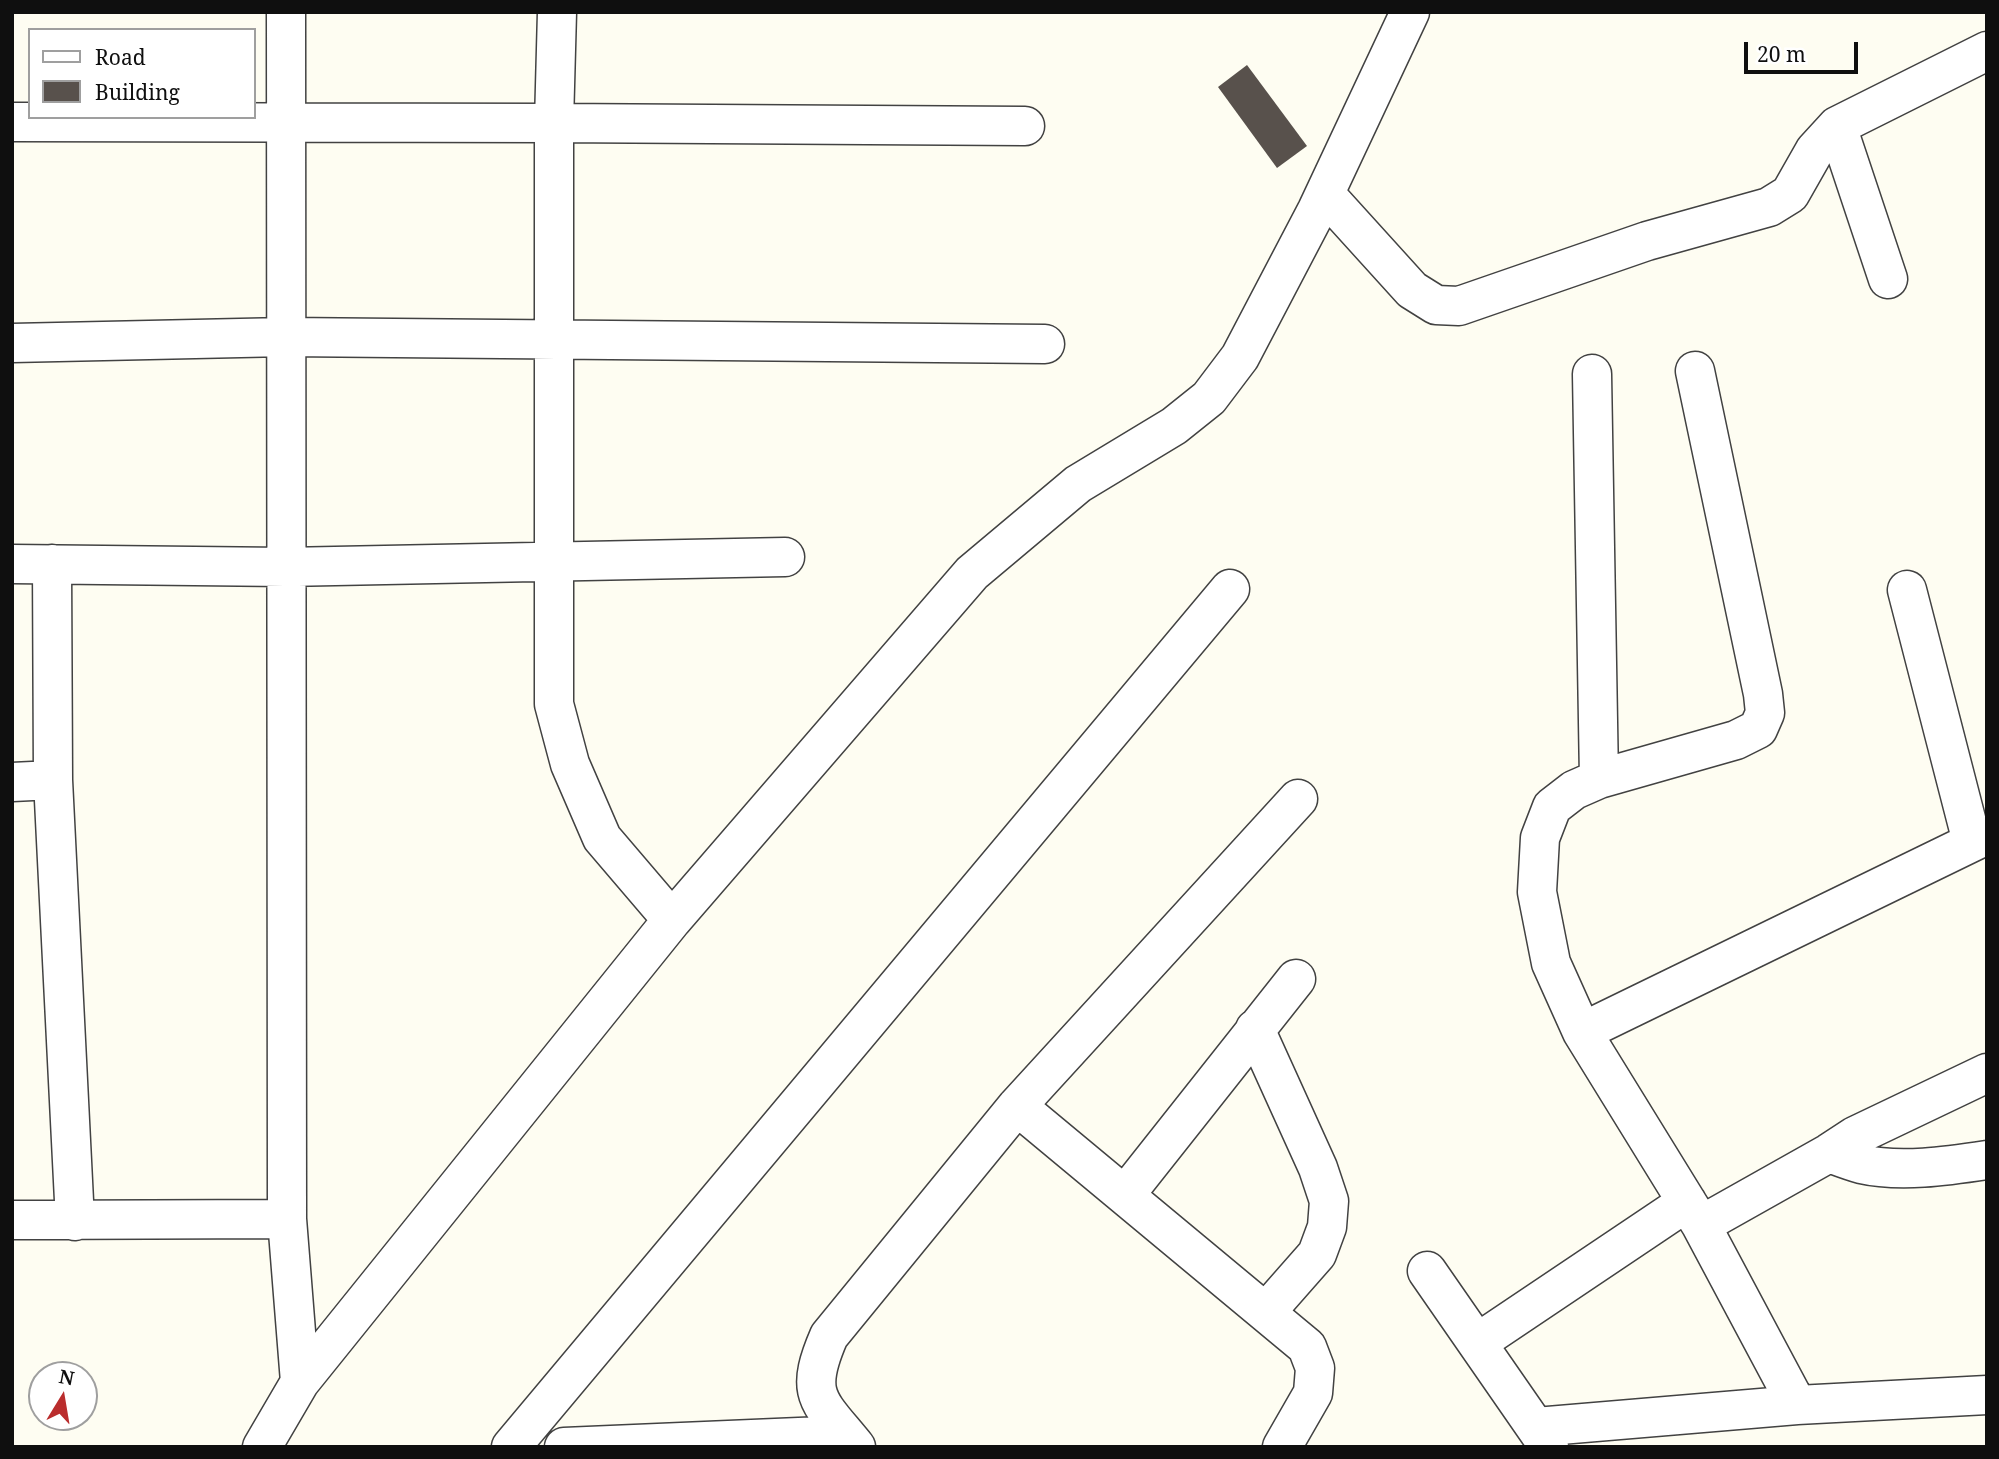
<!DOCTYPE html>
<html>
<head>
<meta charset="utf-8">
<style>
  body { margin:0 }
  #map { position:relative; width:1999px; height:1459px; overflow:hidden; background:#fefdf2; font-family:"Noto Serif",serif }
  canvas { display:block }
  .frame { position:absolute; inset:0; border:14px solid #0f0f0f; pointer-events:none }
  .legend { position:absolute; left:28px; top:28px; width:228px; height:91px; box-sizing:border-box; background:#fff; border:2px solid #9f9f9f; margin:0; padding:9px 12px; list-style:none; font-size:21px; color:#0f0f0f }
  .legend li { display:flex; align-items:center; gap:14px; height:35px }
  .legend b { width:35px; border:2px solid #9f9f9f }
  .north { position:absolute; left:28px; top:1361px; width:70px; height:70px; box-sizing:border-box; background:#fff; border:2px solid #9f9f9f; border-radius:50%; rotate:11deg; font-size:19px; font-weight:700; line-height:28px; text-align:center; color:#0f0f0f }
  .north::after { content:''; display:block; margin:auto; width:24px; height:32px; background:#ba2d2d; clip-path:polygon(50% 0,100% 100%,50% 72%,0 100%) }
  .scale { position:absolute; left:1744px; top:42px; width:114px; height:32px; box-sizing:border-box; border:4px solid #0f0f0f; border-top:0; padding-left:9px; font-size:21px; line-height:24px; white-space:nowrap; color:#0f0f0f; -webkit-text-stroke:5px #fff; paint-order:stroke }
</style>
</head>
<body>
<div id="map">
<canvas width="1999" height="1459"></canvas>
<div class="frame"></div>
<ul class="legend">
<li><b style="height:9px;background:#fff"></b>Road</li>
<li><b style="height:19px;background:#58514c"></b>Building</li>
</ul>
<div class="north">N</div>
<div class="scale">20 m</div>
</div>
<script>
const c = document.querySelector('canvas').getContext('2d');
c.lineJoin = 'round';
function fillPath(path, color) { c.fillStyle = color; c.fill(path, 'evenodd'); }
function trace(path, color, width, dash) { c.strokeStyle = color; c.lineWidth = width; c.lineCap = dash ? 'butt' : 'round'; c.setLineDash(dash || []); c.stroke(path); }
const building = new Path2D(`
  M 1247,65 L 1307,146 L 1277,168 L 1218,87 Z`);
const street = new Path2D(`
  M 286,12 L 287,1219 L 300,1382
  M 557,12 L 554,123 L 554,704 L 570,764 L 602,838 L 672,920
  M 12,122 L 554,123 L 1025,126
  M 1837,126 L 1888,279
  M 1325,194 L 1412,290 L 1436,305 L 1459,306 L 1647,241 L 1769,207 L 1790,194 L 1815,150 L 1837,126 L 1987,51
  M 12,343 L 286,337 L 1045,344
  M 1695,371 L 1763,694 L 1765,713 L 1758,729 L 1736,740 L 1599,779 L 1574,790 L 1552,807 L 1540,838 L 1537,892 L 1551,963 L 1582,1032 L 1701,1225 L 1797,1405
  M 1592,374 L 1599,779
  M 12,564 L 285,567 L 785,557
  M 52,564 L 53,780 L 75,1221
  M 1907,590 L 1972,842
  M 12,782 L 53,780
  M 1255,1029 L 1318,1168 L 1329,1201 L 1327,1227 L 1317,1254 L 1266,1312
  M 1582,1032 L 1987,835
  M 1017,1106 L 1307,1347 L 1315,1368 L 1313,1393 L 1282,1447
  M 1829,1153 C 1840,1157 1850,1161 1861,1164 C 1900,1173 1947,1166 1987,1160
  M 1125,1195 L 1296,979
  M 12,1220 L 287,1219
  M 1701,1225 L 1829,1153 L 1855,1136 L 1987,1073
  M 1427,1271 L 1549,1447
  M 1477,1343 L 1687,1202
  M 1536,1427 L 1797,1405 L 1987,1395
  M 262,1447 L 300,1382 L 672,920 L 972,573 L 1078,484 L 1174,426 L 1209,398 L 1240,357 L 1317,210 L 1410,12
  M 511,1447 L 1230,589
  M 564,1447 L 846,1435
  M 856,1447 C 819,1401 803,1396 829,1336 L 1017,1106 L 1298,799`);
fillPath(building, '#58514c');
trace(street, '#424242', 41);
trace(street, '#fff', 38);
</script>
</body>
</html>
